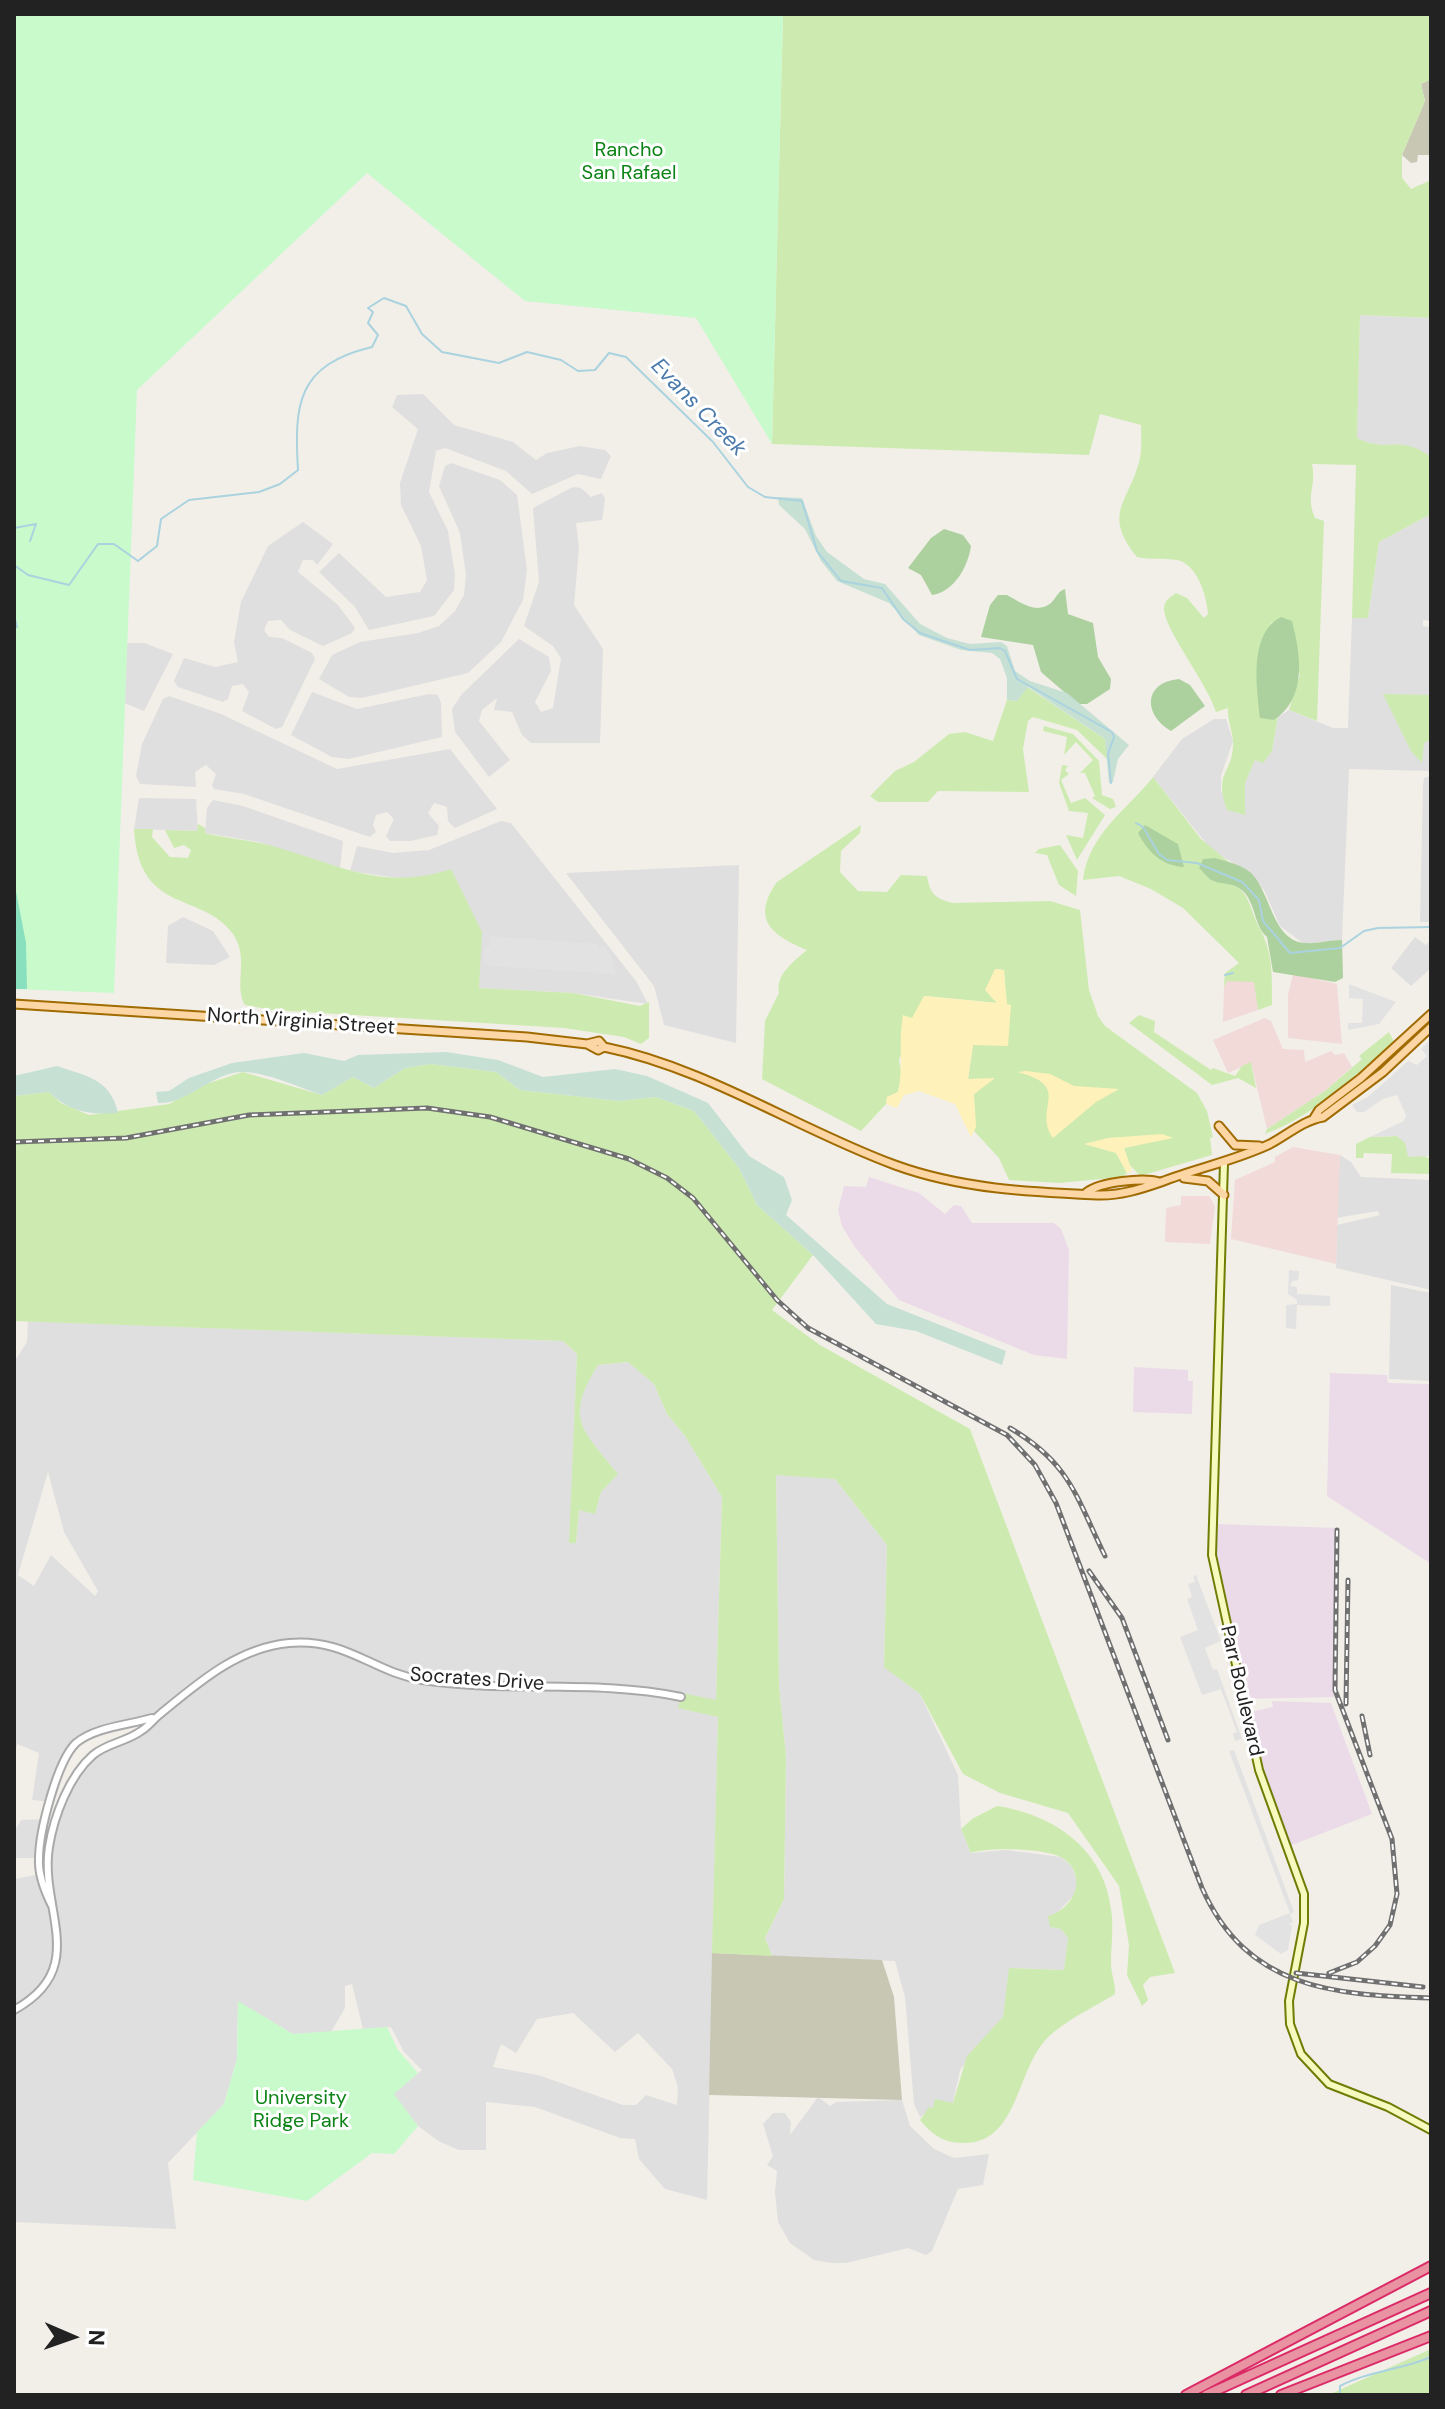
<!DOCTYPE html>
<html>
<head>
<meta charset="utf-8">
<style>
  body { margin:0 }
  #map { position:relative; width:1445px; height:2409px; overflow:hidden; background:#f2efe9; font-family:"DM Sans",sans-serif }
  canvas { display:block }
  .frame { position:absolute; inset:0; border:16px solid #222; pointer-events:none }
  .north { position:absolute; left:32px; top:2297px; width:80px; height:80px; -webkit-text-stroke:6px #fff; paint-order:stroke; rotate:92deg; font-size:22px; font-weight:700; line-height:32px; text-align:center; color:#222 }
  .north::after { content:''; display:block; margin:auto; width:28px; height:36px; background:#222; clip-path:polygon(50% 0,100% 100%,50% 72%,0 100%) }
</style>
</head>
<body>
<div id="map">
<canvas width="1445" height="2409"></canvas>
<div class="frame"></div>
<div class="north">N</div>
</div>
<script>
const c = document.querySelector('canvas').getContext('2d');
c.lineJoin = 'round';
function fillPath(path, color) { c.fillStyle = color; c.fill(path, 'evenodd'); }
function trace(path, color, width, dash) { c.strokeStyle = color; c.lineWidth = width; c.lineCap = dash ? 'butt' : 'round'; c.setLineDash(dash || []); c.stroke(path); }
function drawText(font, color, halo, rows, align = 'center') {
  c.font = font + ' "DM Sans",sans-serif'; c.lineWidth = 6; c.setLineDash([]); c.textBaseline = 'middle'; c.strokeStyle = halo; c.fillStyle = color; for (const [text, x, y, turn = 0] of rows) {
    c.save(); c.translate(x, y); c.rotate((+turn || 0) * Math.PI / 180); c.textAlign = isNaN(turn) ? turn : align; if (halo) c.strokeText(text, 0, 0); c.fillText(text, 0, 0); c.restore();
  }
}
const residential = new Path2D(`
  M 1360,315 L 1431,318 L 1431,467 L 1356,465 Z
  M 423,394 L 454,425 L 513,442 L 536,460 L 547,453 L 580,446 L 605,450 L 611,456 L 601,479 L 578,474 L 532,494 L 506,471 L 445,448 L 436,451 L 429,492 L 448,531 L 455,575 L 454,590 L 434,616 L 369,630 L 355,607 L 319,572 L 339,553 L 386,597 L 420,592 L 427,580 L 421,546 L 401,505 L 400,483 L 418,429 L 392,407 L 397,395 Z
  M 451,463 L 500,480 L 517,495 L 527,570 L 523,600 L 501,642 L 468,673 L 362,698 L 349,697 L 319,679 L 332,655 L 360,642 L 418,633 L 439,626 L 455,611 L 464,595 L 466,575 L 460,533 L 439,486 L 445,466 Z
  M 573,487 L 581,488 L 591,497 L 602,493 L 605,499 L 602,520 L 576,523 L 579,548 L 574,605 L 603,649 L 600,743 L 531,743 L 522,735 L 512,712 L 494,710 L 497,698 L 482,710 L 479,721 L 510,760 L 489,777 L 455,732 L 452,709 L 461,695 L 519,639 L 549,657 L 551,671 L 535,702 L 541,712 L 553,708 L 561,658 L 553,646 L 524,626 L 539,582 L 533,508 Z
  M 1431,514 L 1431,621 L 1423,620 L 1423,626 L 1431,627 L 1431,771 L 1349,769 L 1342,940 L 1304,944 L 1280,926 L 1264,890 L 1248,871 L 1212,851 L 1153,777 L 1182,739 L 1214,719 L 1226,719 L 1233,741 L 1221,776 L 1221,792 L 1245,815 L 1245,783 L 1255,759 L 1272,751 L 1278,717 L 1289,710 L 1333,728 L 1348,728 L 1352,618 L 1368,618 L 1379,542 Z
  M 303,522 L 333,544 L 317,565 L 313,560 L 303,560 L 298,572 L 338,605 L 355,628 L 352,633 L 323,646 L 290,630 L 281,620 L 268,621 L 264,630 L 269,637 L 282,638 L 312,653 L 315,659 L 282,727 L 276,729 L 242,711 L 249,692 L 243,684 L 232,686 L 228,699 L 223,702 L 178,687 L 174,681 L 184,658 L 215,667 L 238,662 L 234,642 L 241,602 L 268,546 Z
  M 127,643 L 144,643 L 173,654 L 144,711 L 124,703 Z
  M 312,692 L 357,709 L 429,694 L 438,695 L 441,703 L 442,737 L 349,759 L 332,757 L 291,735 Z
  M 169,696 L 221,714 L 337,769 L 450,749 L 497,809 L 455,828 L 448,821 L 447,807 L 434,803 L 428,813 L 439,826 L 437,835 L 411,841 L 390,841 L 386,836 L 394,819 L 387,812 L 376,815 L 373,825 L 376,832 L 370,837 L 244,794 L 214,789 L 212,785 L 216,774 L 206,765 L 195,772 L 196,787 L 140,784 L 136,776 L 142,744 L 163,699 Z
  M 1431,776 L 1431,922 L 1420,922 L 1423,785 L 1424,778 Z
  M 139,798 L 196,799 L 198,831 L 134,829 Z
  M 213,800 L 243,806 L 343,841 L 340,869 L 259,842 L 205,833 L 207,808 Z
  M 501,821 L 511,823 L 636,981 L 648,1004 L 573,993 L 479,988 L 430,876 L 404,879 L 350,871 L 357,846 L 393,853 L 429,850 Z
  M 739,865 L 736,1043 L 664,1025 L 654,986 L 566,873 Z
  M 183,917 L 213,931 L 230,957 L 214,965 L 166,963 L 168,926 Z
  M 1415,937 L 1426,945 L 1431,940 L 1431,968 L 1411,986 L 1391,968 Z
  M 1340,1155 L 1351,1162 L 1361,1177 L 1431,1180 L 1431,1290 L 1336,1268 L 1337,1225 L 1380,1215 L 1378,1211 L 1336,1218 Z
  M 1391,1285 L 1431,1293 L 1431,1381 L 1389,1379 Z
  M 28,1321 L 563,1341 L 577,1354 L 570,1543 L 576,1543 L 579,1510 L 595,1513 L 601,1492 L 617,1474 L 580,1427 L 580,1393 L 598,1365 L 629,1362 L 654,1384 L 667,1414 L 685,1436 L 722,1497 L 716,1701 L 679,1708 L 718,1716 L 707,2200 L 665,2189 L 639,2159 L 635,2139 L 620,2138 L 535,2107 L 486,2102 L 486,2150 L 459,2150 L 440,2142 L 418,2126 L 393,2094 L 422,2070 L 404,2052 L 391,2027 L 363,2029 L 352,1984 L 345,1986 L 345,2008 L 331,2032 L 293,2034 L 238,2002 L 237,2059 L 224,2104 L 168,2163 L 176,2229 L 14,2222 L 14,1879 L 41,1874 L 54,1910 L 48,1849 L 60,1804 L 91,1756 L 121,1742 L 154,1718 L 85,1737 L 67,1754 L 51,1802 L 32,1800 L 39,1753 L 17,1744 L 14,1761 L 14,1362 L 27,1342 ZM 48,1472 L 64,1532 L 98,1591 L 95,1596 L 51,1555 L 34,1586 L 18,1575 ZM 573,2013 L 615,2052 L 638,2033 L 672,2069 L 678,2087 L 677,2105 L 646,2095 L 636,2105 L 623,2105 L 538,2075 L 493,2067 L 501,2044 L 516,2053 L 537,2019 Z
  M 776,1474 L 835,1479 L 887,1545 L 884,1666 L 920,1694 L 958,1775 L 961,1829 L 971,1853 L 1006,1850 L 1061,1857 L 1072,1867 L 1077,1881 L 1075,1894 L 1056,1914 L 1050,1927 L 1061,1929 L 1068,1938 L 1064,1970 L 1010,1968 L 1003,2017 L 960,2070 L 953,2103 L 933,2108 L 920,2117 L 914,2104 L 905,1997 L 895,1961 L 772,1956 L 765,1938 L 784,1899 L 786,1757 L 779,1685 Z
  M 47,1819 L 39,1858 L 14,1858 L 14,1832 L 21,1820 Z
  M 818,2097 L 830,2106 L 836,2102 L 902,2100 L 910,2126 L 934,2149 L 954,2158 L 989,2154 L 983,2185 L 958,2189 L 932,2251 L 926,2255 L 908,2248 L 846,2263 L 832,2263 L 814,2260 L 790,2243 L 778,2222 L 775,2192 L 777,2171 L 767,2165 L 773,2156 L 763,2124 L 773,2113 L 785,2113 L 791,2122 L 790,2135 Z`);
const commercial = new Path2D(`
  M 1293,974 L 1337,984 L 1342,1044 L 1288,1038 L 1288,995 Z
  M 1238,979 L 1255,982 L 1258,1010 L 1223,1022 L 1224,987 L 1227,981 Z
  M 1265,1018 L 1271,1021 L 1283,1049 L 1304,1050 L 1305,1062 L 1331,1051 L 1335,1055 L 1344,1053 L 1352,1067 L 1326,1090 L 1267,1129 L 1251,1063 L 1228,1073 L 1213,1040 Z
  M 1293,1147 L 1340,1155 L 1336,1264 L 1231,1239 L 1235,1180 L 1275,1162 L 1275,1157 Z
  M 1181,1196 L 1209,1196 L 1215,1206 L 1210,1244 L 1165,1242 L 1166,1208 L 1181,1205 Z`);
const industrial = new Path2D(`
  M 869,1177 L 919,1193 L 945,1214 L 954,1205 L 961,1206 L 972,1223 L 1054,1223 L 1061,1229 L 1069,1250 L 1067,1359 L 1034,1355 L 899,1300 L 854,1246 L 842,1226 L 838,1210 L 844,1186 L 866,1187 Z
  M 1134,1367 L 1188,1370 L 1188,1381 L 1193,1381 L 1192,1414 L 1133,1412 Z
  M 1330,1373 L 1387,1375 L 1388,1383 L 1431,1384 L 1431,1564 L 1327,1496 Z
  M 1213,1524 L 1339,1528 L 1334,1697 L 1243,1699 L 1215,1574 Z
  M 1272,1701 L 1331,1703 L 1372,1814 L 1287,1847 L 1263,1783 L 1246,1713 L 1273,1707 Z`);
const construction = new Path2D(`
  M 1431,79 L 1431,155 L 1418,155 L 1417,162 L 1411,163 L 1402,155 L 1425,101 L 1421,84 Z
  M 712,1953 L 882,1960 L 894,1997 L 902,2100 L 709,2095 Z`);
const grass = new Path2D(`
  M 783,14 L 1431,16 L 1431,79 L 1421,84 L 1425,101 L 1402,155 L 1402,178 L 1411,189 L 1431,180 L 1431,318 L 1360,315 L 1357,438 C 1389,454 1398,433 1431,457 L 1431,514 L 1379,542 L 1368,618 L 1352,618 L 1356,465 L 1312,464 C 1317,486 1305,495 1315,518 L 1324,521 L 1317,721 L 1289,710 L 1300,675 L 1272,622 C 1250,662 1258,680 1274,720 L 1278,717 L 1272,751 L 1263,763 L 1255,760 L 1245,783 L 1245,815 L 1227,810 C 1213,771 1233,774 1233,744 C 1233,731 1227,720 1228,708 L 1216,712 C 1208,684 1163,628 1164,608 C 1165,600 1170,597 1176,593 L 1187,598 L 1204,618 L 1208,614 C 1207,596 1197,564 1177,560 C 1164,558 1150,560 1137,557 C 1101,512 1130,502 1140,458 C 1142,448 1141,436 1141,425 L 1100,414 L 1089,455 L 772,444 Z
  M 1027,687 L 1105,739 L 1107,759 L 1077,730 L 1033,717 L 1028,721 L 1023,749 L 1029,792 L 938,791 L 928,802 L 878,802 L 870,796 L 895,771 L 914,762 L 949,734 L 965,732 L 993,741 L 1007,700 L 1017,701 Z
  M 1383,694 L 1431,695 L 1431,739 L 1424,743 L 1422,763 L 1411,751 Z
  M 1044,726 L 1073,734 L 1099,761 L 1102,795 L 1113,799 L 1116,807 L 1110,809 L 1092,798 L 1095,796 L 1085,773 L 1080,773 L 1093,760 L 1076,742 L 1064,755 L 1067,737 L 1043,731 Z
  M 1062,765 L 1068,766 L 1065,770 L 1069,774 L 1061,780 L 1071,803 L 1085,798 L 1105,815 L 1077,860 L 1066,835 L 1083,838 L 1088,813 L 1069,811 L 1059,783 Z
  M 1153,777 L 1201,839 L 1229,862 L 1215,858 L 1212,881 C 1252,883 1246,903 1261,931 C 1273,954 1272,977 1272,1005 L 1258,1010 L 1254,982 L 1227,981 L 1224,987 L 1225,973 L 1239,963 L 1183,908 L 1151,889 L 1119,876 L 1083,880 C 1088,834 1128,809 1153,777 Z
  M 198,824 L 205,828 L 205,833 C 224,838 242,839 260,843 C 330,859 377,894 451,869 L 482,932 L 479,988 L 573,993 L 640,1006 L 649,1002 L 649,1038 L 641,1044 L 624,1037 L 564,1028 L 272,1010 L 245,1005 C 233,985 250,959 233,934 C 201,890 139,916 134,829 L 153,829 L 152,837 L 170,857 L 188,858 L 191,850 L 184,845 L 174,848 L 165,830 L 197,831 Z
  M 861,825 L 860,833 L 841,851 L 840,872 L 858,891 L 887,892 L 901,875 L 927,876 C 930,894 935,898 952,903 L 1050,901 L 1080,910 L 1089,990 L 1098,1016 L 1105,1026 L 1197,1093 L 1207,1111 L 1213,1137 L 1210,1138 L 1212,1155 L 1140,1176 L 1129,1164 L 1124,1148 L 1171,1137 L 1108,1138 L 1127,1173 L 1122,1177 L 1059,1183 L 1009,1180 L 999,1158 L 974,1131 L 974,1094 L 993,1079 L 968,1080 L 973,1045 L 1008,1045 L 1004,970 L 995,969 L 990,996 L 998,1003 L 925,996 L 899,1060 L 902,1076 L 898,1092 L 887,1097 L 886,1104 L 861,1131 L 762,1079 L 765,1021 L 779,993 C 775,975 794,961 807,950 C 773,936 750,920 777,882 Z
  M 1060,845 L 1078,871 L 1076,896 L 1059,885 L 1047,855 L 1035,853 L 1039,849 Z
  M 1139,1015 L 1155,1021 L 1154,1032 L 1211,1070 L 1213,1068 L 1235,1076 L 1242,1066 L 1251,1062 L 1256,1088 L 1238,1078 L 1212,1085 L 1129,1023 Z
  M 1389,1032 L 1394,1042 C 1356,1076 1314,1116 1265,1134 L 1267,1129 L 1326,1090 L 1362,1059 L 1359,1056 Z
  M 431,1064 L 496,1072 L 520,1090 L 619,1101 L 656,1097 L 694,1111 L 739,1168 L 757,1205 L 813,1255 L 772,1310 L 820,1345 L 970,1429 L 1175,1973 L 1150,1977 L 1143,1985 L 1148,2000 L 1142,2006 L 1127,1975 L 1129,1945 L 1119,1886 L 1068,1813 L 1000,1793 L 963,1774 L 920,1694 L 884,1667 L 887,1545 L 835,1479 L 776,1475 L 779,1685 L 786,1757 L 784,1899 L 765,1938 L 772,1956 L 712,1953 L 718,1717 L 678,1708 L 682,1693 L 716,1700 L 722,1497 L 685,1436 L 667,1414 L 654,1384 L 628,1362 L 598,1365 C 564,1419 582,1429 618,1474 L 601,1492 L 595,1514 L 579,1510 L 576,1543 L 569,1543 L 577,1354 L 563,1341 L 14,1321 L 14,1096 L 49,1092 L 61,1103 L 89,1115 L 169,1104 L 200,1086 L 243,1072 L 322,1095 L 353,1077 L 374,1088 L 405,1068 Z
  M 1397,1136 L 1428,1158 L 1431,1156 L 1431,1174 L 1391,1173 L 1392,1154 L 1364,1153 L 1363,1158 L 1356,1158 L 1356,1144 L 1370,1137 Z
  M 997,1806 C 1052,1814 1104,1848 1111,1909 C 1114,1927 1111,1946 1111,1964 C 1111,1974 1116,1984 1115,1994 C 1093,2008 1059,2023 1043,2043 C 1016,2076 1016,2145 962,2143 C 944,2143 931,2134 920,2120 L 929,2107 L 933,2108 L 935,2099 L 953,2103 L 967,2056 L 1003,2017 L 1009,1968 L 1064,1970 L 1068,1938 L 1061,1929 L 1050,1927 L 1048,1916 C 1074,1909 1088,1877 1064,1859 C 1049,1848 988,1847 971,1853 L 961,1829 L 972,1819 Z
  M 1431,2349 L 1431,2395 L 1328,2395 Z`);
const forest = new Path2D(`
  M 944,529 L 963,535 L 971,546 C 968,567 954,592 932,595 L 921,575 L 908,568 L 931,538 Z
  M 1065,589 L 1068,614 L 1093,623 L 1098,657 L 1111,679 L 1110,689 L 1087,704 L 1078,704 L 1041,672 L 1033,645 L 981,637 L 990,605 L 998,595 L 1007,595 C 1020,602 1036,615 1051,603 C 1057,597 1057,592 1065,589 Z
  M 1281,617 L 1292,621 C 1301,656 1307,698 1274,720 L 1260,718 C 1257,688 1248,634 1281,617 Z
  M 1179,679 L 1190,685 L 1205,706 L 1171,731 C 1143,715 1143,682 1179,679 Z
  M 1145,825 L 1178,844 L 1184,867 C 1162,866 1148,852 1138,833 Z
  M 1215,858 C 1227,861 1241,865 1250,872 C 1271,891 1272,941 1305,943 C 1316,944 1330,940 1342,940 L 1343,978 L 1335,982 L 1273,972 L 1267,937 C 1254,926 1256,904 1243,891 C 1233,882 1224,885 1213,881 C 1208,879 1203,871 1199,868 L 1203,859 Z`);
const wetland = new Path2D(`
  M 778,497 L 802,498 L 816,536 L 827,552 L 864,579 L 885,584 L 920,624 L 947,638 L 970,644 L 1001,642 L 1007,646 L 1015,671 L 1030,681 L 1067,693 L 1129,745 L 1118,759 L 1113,782 L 1109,783 L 1105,739 L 1028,687 L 1017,701 L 1007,700 L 1007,678 L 1000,659 L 992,653 L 961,650 L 919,635 L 889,603 L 837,581 L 821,561 L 805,529 L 779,505 Z
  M 446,1052 L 498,1060 L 543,1077 L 615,1069 L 647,1076 L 708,1103 L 749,1156 L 784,1177 L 792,1200 L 786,1215 L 887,1304 L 1006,1351 L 1002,1365 L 916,1331 L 876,1324 L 813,1255 L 757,1205 L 739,1168 L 694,1111 L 656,1097 L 619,1101 L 520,1090 L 496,1072 L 431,1064 L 405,1068 L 374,1088 L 353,1077 L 322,1095 C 298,1087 269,1073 244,1072 C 213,1071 187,1105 158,1103 L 156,1092 L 169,1091 L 189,1078 L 232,1063 L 304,1053 L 344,1061 L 358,1055 Z
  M 57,1066 C 86,1076 111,1079 118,1113 C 90,1115 70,1112 49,1092 L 14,1096 L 14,1076 Z`);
const sand = new Path2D(`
  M 995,969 L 1004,970 L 1007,1004 L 1011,1005 L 1008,1046 L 973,1045 L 968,1079 L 995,1078 L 974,1094 L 976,1127 L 971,1137 L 955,1104 L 919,1091 L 904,1095 L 897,1108 L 886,1104 L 887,1097 L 898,1092 C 904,1067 898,1041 903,1015 L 912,1018 L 924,996 L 997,1003 L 985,990 Z
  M 1026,1071 L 1050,1074 L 1074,1086 L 1119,1089 L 1096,1102 L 1053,1138 C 1032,1108 1074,1087 1018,1072 Z
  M 1162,1134 L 1173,1138 L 1124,1148 L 1132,1171 L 1127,1173 L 1116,1153 L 1084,1144 L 1108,1138 Z`);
const park = new Path2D(`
  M 14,14 L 783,14 L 772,444 L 696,318 L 525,301 L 367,173 L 137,390 L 114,993 L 14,989 Z
  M 238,2001 L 293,2034 L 387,2027 L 398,2050 L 418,2073 L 394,2094 L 418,2126 L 394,2154 L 372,2153 L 307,2201 L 193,2180 L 197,2132 L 224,2104 L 237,2059 Z`);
const pitch = new Path2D(`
  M 14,881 L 26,943 L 27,989 L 14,989 Z`);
const parking = new Path2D(`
  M 490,936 L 598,944 L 599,948 L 603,945 L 615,961 L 613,963 L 616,974 L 488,966 L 483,961 L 484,947 L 490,946 Z
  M 1349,984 L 1396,1002 L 1379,1024 L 1348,1030 L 1348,1023 L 1362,1023 L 1363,999 L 1349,998 Z
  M 1431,1040 L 1431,1156 L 1408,1157 L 1405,1143 L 1397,1136 L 1370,1137 L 1404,1121 L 1406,1115 L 1397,1095 L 1383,1099 L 1364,1112 L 1357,1112 L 1352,1105 L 1368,1097 L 1408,1061 L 1417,1065 L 1427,1056 L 1421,1049 Z
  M 1289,1270 L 1299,1271 L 1298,1280 L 1292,1281 L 1290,1286 L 1297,1287 L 1297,1294 L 1330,1296 L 1330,1306 L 1297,1305 L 1296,1329 L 1286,1328 L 1286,1305 L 1297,1304 L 1297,1300 L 1288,1294 Z
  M 1196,1575 L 1221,1641 L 1205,1648 L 1213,1670 L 1217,1669 L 1242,1739 L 1235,1741 L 1233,1734 L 1237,1732 L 1221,1689 L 1202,1695 L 1180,1637 L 1198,1630 L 1187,1599 L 1192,1597 L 1188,1584 L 1195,1582 L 1193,1576 Z
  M 1234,1750 L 1294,1912 L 1290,1914 L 1293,1922 L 1289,1924 L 1292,1926 L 1288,1950 L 1281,1954 L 1255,1935 L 1259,1925 L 1290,1913 L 1229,1751 Z`);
const stream = new Path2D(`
  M 14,528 L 36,524 L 30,541
  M 14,565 L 28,575 L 69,585 L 98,544 L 114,544 L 138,561 L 157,546 L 161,519 L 189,500 L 259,492 L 280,484 L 298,470 C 294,404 297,365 372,347 L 378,335 L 368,323 L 373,312 L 368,308 L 384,298 L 406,306 L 422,334 L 442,352 L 499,363 L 527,352 L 561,360 L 578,371 L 595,370 L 609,353 L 626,357 L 713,442 L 748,487 L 765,497 L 802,501 L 817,551 L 841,581 L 882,588 L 903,619 L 920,633 L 970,650 L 1000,648 L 1005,651 L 1017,679 L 1112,732 L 1114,737 L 1108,754 L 1111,783
  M 14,615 L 17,627 L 14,628
  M 1136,823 L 1143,827 L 1159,854 L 1167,860 L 1197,863 L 1242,882 L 1259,900 L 1263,921 L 1290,953 L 1340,948 L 1364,931 L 1378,928 L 1431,927
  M 1225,975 L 1233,973
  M 1340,2395 L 1340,2386 C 1368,2371 1401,2370 1431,2357`);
const tertiary = new Path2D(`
  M 52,1906 C 45,1892 38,1875 39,1859 C 39,1832 57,1761 76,1743 C 95,1727 128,1725 152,1718
  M 14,2010 C 91,1968 39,1909 49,1847 C 54,1816 69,1776 93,1755 C 107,1743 126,1742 141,1731 C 148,1727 153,1720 159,1715 C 198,1683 237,1648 289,1643 C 347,1638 372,1672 422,1680 C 508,1693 595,1679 681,1697`);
const secondary = new Path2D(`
  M 1224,1163 L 1212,1555 L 1259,1770 L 1304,1894 L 1304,1923 L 1289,2001 L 1290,2024 L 1301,2054 L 1329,2084 L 1388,2107 L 1431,2130`);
const primary = new Path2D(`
  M 14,1004 L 527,1037 L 587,1044 L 598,1050 L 604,1047
  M 587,1044 L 599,1041 L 604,1047 C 707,1068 797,1129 895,1165 C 961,1189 1029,1192 1097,1195 C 1119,1196 1141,1189 1161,1182 C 1197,1168 1234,1161 1270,1144 C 1287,1135 1304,1120 1323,1117 L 1383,1072 L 1431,1027
  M 1314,1118 L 1319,1110 L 1361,1078 L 1431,1014
  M 1219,1126 L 1235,1145 L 1259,1146
  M 1184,1178 L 1208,1181 L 1224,1195
  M 1087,1192 C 1100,1182 1144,1177 1159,1182`);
const motorway = new Path2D(`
  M 1186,2395 L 1431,2266
  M 1206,2395 L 1431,2293
  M 1246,2395 L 1431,2311
  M 1281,2395 L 1431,2336`);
const rail = new Path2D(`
  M 14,1142 L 126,1138 L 249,1115 L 427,1108 L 490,1117 L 629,1159 L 667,1178 L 693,1198 L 777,1300 L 808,1328 L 1007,1435 L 1035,1465 L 1056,1503 L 1202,1888 C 1247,1989 1333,1995 1431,1998
  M 1010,1428 C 1071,1464 1076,1497 1105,1556
  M 1089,1571 L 1122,1618 L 1168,1740
  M 1346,1704 L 1348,1580
  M 1362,1716 L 1370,1755
  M 1296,1973 L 1423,1987
  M 1329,1973 L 1357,1962 L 1375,1946 L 1390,1925 L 1397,1894 L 1392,1839 L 1335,1690 L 1337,1530`);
const parkNames = [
  ["Rancho",629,151],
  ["San Rafael",629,174],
  ["University",301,2099],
  ["Ridge Park",301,2122]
];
const streetNames = [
  ["North Virginia Street",301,1022,4],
  ["Socrates Drive",477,1680,4],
  ["Parr Boulevard",1241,1691,77]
];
const waterNames = [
  ["Evans Creek",698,408,46]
];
fillPath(residential, '#e0dfdf');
fillPath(commercial, '#f2dad9');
fillPath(industrial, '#ebdbe8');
fillPath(construction, '#c7c7b4');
fillPath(grass, '#cdebb0');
fillPath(forest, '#add19e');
fillPath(wetland, '#c6e0d4');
fillPath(sand, '#fff1ba');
fillPath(park, '#c8facc');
fillPath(pitch, '#88e0be');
fillPath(parking, '#e2e2e2');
trace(stream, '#aad3df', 2);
trace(tertiary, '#a9a9a9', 10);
trace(secondary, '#707d05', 10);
trace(primary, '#a06b00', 11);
trace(motorway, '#dc2a67', 12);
trace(tertiary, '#fff', 6);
trace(secondary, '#f7fabf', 6);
trace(primary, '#fcd6a4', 7);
trace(motorway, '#e892a2', 8);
trace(rail, '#707070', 5);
trace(rail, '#fff', 2, [6]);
drawText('20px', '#0c8416', '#fff', parkNames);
drawText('20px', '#222', '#fff', streetNames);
drawText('italic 22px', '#4a7aab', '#fff', waterNames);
</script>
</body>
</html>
